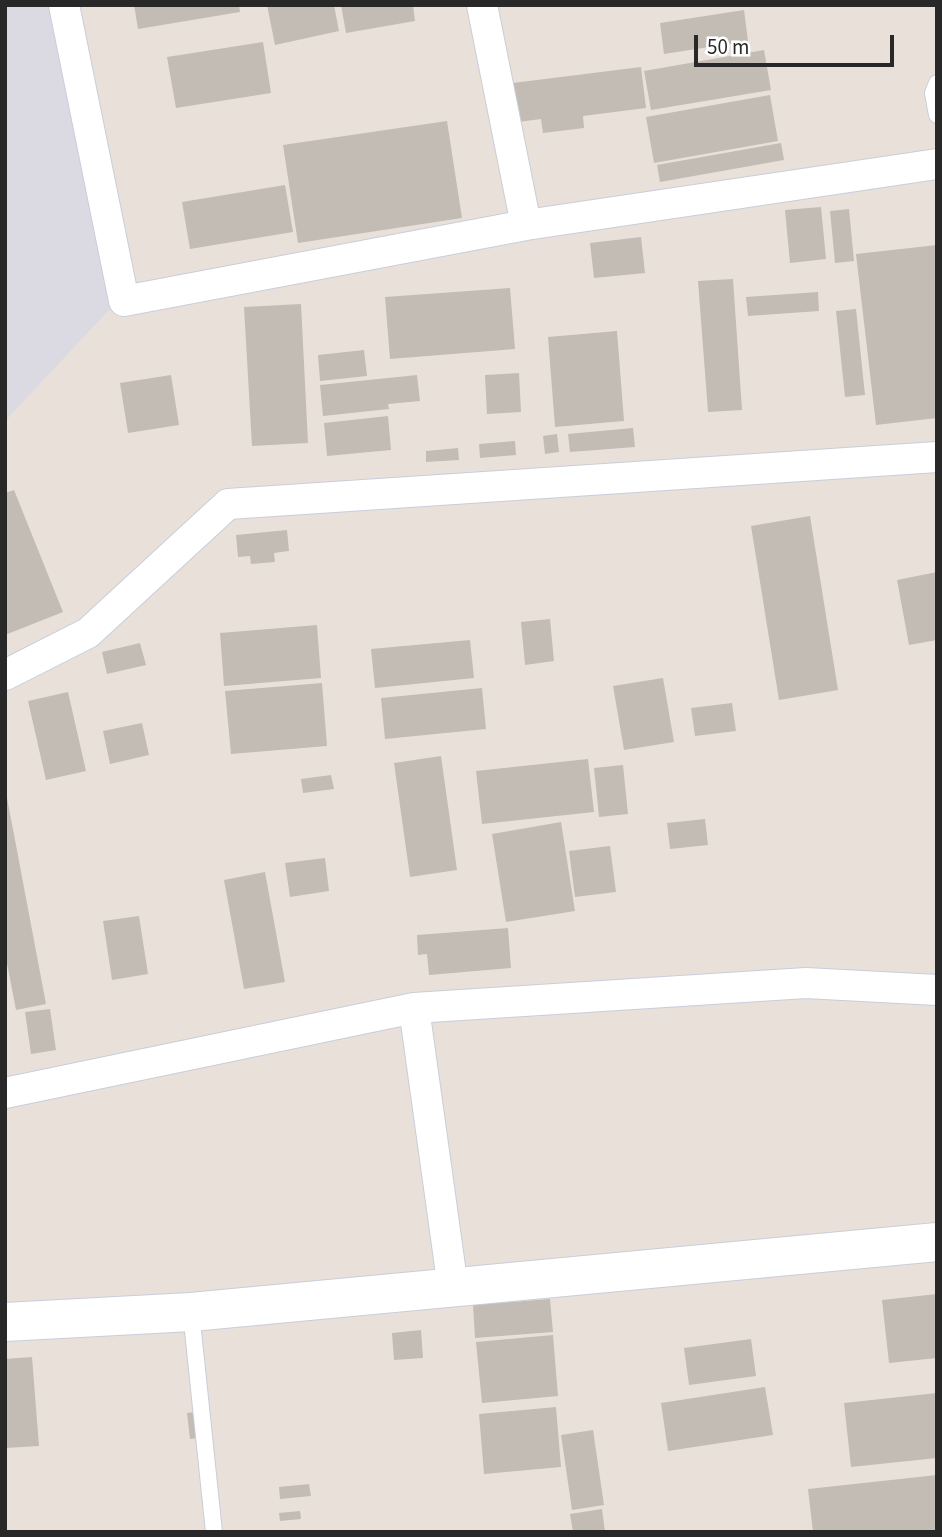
<!DOCTYPE html>
<html>
<head>
<meta charset="utf-8">
<style>
  body { margin:0 }
  #map { position:relative; width:942px; height:1537px; overflow:hidden; background:#eae0da; font-family:"Source Sans 3",sans-serif }
  canvas { display:block }
  .frame { position:absolute; inset:0; border:7px solid #282828; pointer-events:none }
  .scale { position:absolute; left:694px; top:35px; width:200px; height:32px; box-sizing:border-box; border:4px solid #282828; border-top:0; padding-left:9px; font-size:21px; line-height:24px; white-space:nowrap; color:#282828; -webkit-text-stroke:5px #fff; paint-order:stroke }
</style>
</head>
<body>
<div id="map">
<canvas width="942" height="1537"></canvas>
<div class="frame"></div>
<div class="scale">50 m</div>
</div>
<script>
const c = document.querySelector('canvas').getContext('2d');
c.lineJoin = 'round';
function fillPath(path, color) { c.fillStyle = color; c.fill(path, 'evenodd'); }
function trace(path, color, width, dash) { c.strokeStyle = color; c.lineWidth = width; c.lineCap = dash ? 'butt' : 'round'; c.setLineDash(dash || []); c.stroke(path); }
const industrial = new Path2D(`
  M 5,5 L 55,5 L 125,293 L 5,421 Z`);
const building = new Path2D(`
  M 134,5 L 239,5 L 240,12 L 138,29 Z
  M 267,5 L 334,5 L 339,31 L 275,45 Z
  M 341,5 L 413,5 L 415,21 L 346,33 Z
  M 744,10 L 748,41 L 664,54 L 660,23 Z
  M 263,42 L 271,93 L 176,108 L 167,57 Z
  M 764,50 L 771,90 L 651,110 L 644,71 Z
  M 641,67 L 646,108 L 583,116 L 584,128 L 543,133 L 541,119 L 518,122 L 513,83 Z
  M 770,95 L 778,141 L 654,163 L 646,117 Z
  M 447,121 L 462,218 L 298,243 L 283,145 Z
  M 781,143 L 784,160 L 660,182 L 657,165 Z
  M 285,185 L 293,232 L 190,249 L 182,202 Z
  M 821,207 L 826,259 L 790,263 L 785,210 Z
  M 849,209 L 854,261 L 835,263 L 830,211 Z
  M 641,237 L 645,273 L 594,278 L 590,243 Z
  M 937,245 L 937,418 L 876,425 L 856,254 Z
  M 733,279 L 742,410 L 708,412 L 698,281 Z
  M 510,288 L 515,349 L 390,359 L 385,297 Z
  M 818,292 L 819,311 L 748,316 L 746,297 Z
  M 301,304 L 308,443 L 252,446 L 244,307 Z
  M 856,309 L 865,395 L 845,397 L 836,311 Z
  M 617,331 L 624,421 L 555,427 L 548,337 Z
  M 364,350 L 367,376 L 320,381 L 318,355 Z
  M 519,373 L 521,412 L 487,414 L 485,375 Z
  M 171,375 L 179,425 L 128,433 L 120,383 Z
  M 417,375 L 420,401 L 388,404 L 389,409 L 323,416 L 320,385 Z
  M 388,416 L 391,450 L 327,456 L 324,423 Z
  M 633,428 L 635,447 L 570,452 L 568,434 Z
  M 557,434 L 559,452 L 545,454 L 543,436 Z
  M 515,441 L 516,455 L 480,458 L 479,444 Z
  M 458,448 L 459,460 L 426,462 L 426,451 Z
  M 14,490 L 63,612 L 5,635 L 5,493 Z
  M 810,516 L 838,690 L 779,700 L 751,526 Z
  M 287,530 L 289,551 L 274,553 L 275,562 L 251,564 L 250,556 L 238,557 L 236,535 Z
  M 937,572 L 937,640 L 909,645 L 897,580 Z
  M 550,619 L 554,661 L 525,665 L 521,622 Z
  M 317,625 L 321,678 L 224,686 L 220,633 Z
  M 470,640 L 474,678 L 375,688 L 371,649 Z
  M 140,643 L 146,665 L 107,674 L 102,652 Z
  M 663,678 L 674,742 L 624,750 L 613,686 Z
  M 322,683 L 327,746 L 231,754 L 225,691 Z
  M 482,688 L 486,729 L 385,739 L 381,698 Z
  M 68,692 L 86,771 L 46,780 L 28,701 Z
  M 732,703 L 736,731 L 695,736 L 691,708 Z
  M 142,723 L 149,755 L 110,764 L 103,731 Z
  M 441,756 L 457,870 L 410,877 L 394,763 Z
  M 588,759 L 594,812 L 482,824 L 476,771 Z
  M 623,765 L 628,814 L 599,817 L 594,768 Z
  M 331,775 L 334,789 L 303,793 L 301,779 Z
  M 5,787 L 46,1004 L 16,1010 L 5,953 Z
  M 705,819 L 708,845 L 670,849 L 667,823 Z
  M 561,822 L 575,911 L 506,922 L 492,834 Z
  M 610,846 L 616,892 L 575,897 L 569,851 Z
  M 325,858 L 329,891 L 290,897 L 285,863 Z
  M 265,872 L 285,982 L 244,989 L 224,880 Z
  M 139,916 L 148,974 L 112,980 L 103,921 Z
  M 508,928 L 511,968 L 429,975 L 427,954 L 418,955 L 417,935 Z
  M 50,1009 L 56,1050 L 31,1054 L 25,1012 Z
  M 937,1294 L 937,1358 L 889,1363 L 882,1300 Z
  M 550,1299 L 553,1332 L 475,1338 L 473,1305 Z
  M 421,1330 L 423,1358 L 394,1360 L 392,1333 Z
  M 553,1335 L 558,1396 L 482,1403 L 476,1342 Z
  M 751,1339 L 756,1376 L 689,1385 L 684,1348 Z
  M 32,1357 L 39,1446 L 5,1448 L 5,1359 Z
  M 765,1387 L 773,1435 L 668,1451 L 661,1403 Z
  M 937,1393 L 937,1458 L 851,1467 L 844,1403 Z
  M 556,1407 L 561,1467 L 484,1474 L 479,1414 Z
  M 195,1412 L 198,1438 L 190,1439 L 187,1413 Z
  M 593,1430 L 604,1505 L 572,1510 L 561,1435 Z
  M 937,1475 L 937,1532 L 813,1532 L 808,1489 Z
  M 309,1484 L 311,1496 L 280,1499 L 279,1487 Z
  M 602,1509 L 605,1532 L 573,1532 L 570,1514 Z
  M 300,1511 L 301,1519 L 280,1521 L 279,1513 Z`);
const lane = new Path2D(`
  M 937,83 L 933,93 L 937,115
  M 191,1312 L 214,1532`);
const street = new Path2D(`
  M 64,5 L 124,301 L 526,225 L 937,164
  M 482,5 L 526,225
  M 5,675 L 88,633 L 228,504 L 937,457
  M 414,1008 L 453,1288
  M 5,1093 L 414,1008 L 806,983 L 937,990`);
const secondary = new Path2D(`
  M 5,1322 L 191,1312 L 937,1242`);
fillPath(industrial, '#dbdae2');
fillPath(building, '#c2bcb5');
trace(lane, '#c8ceda', 18);
trace(street, '#c8ceda', 32);
trace(secondary, '#c8ceda', 40);
trace(lane, '#fff', 16);
trace(street, '#fff', 30);
trace(secondary, '#fff', 38);
</script>
</body>
</html>
